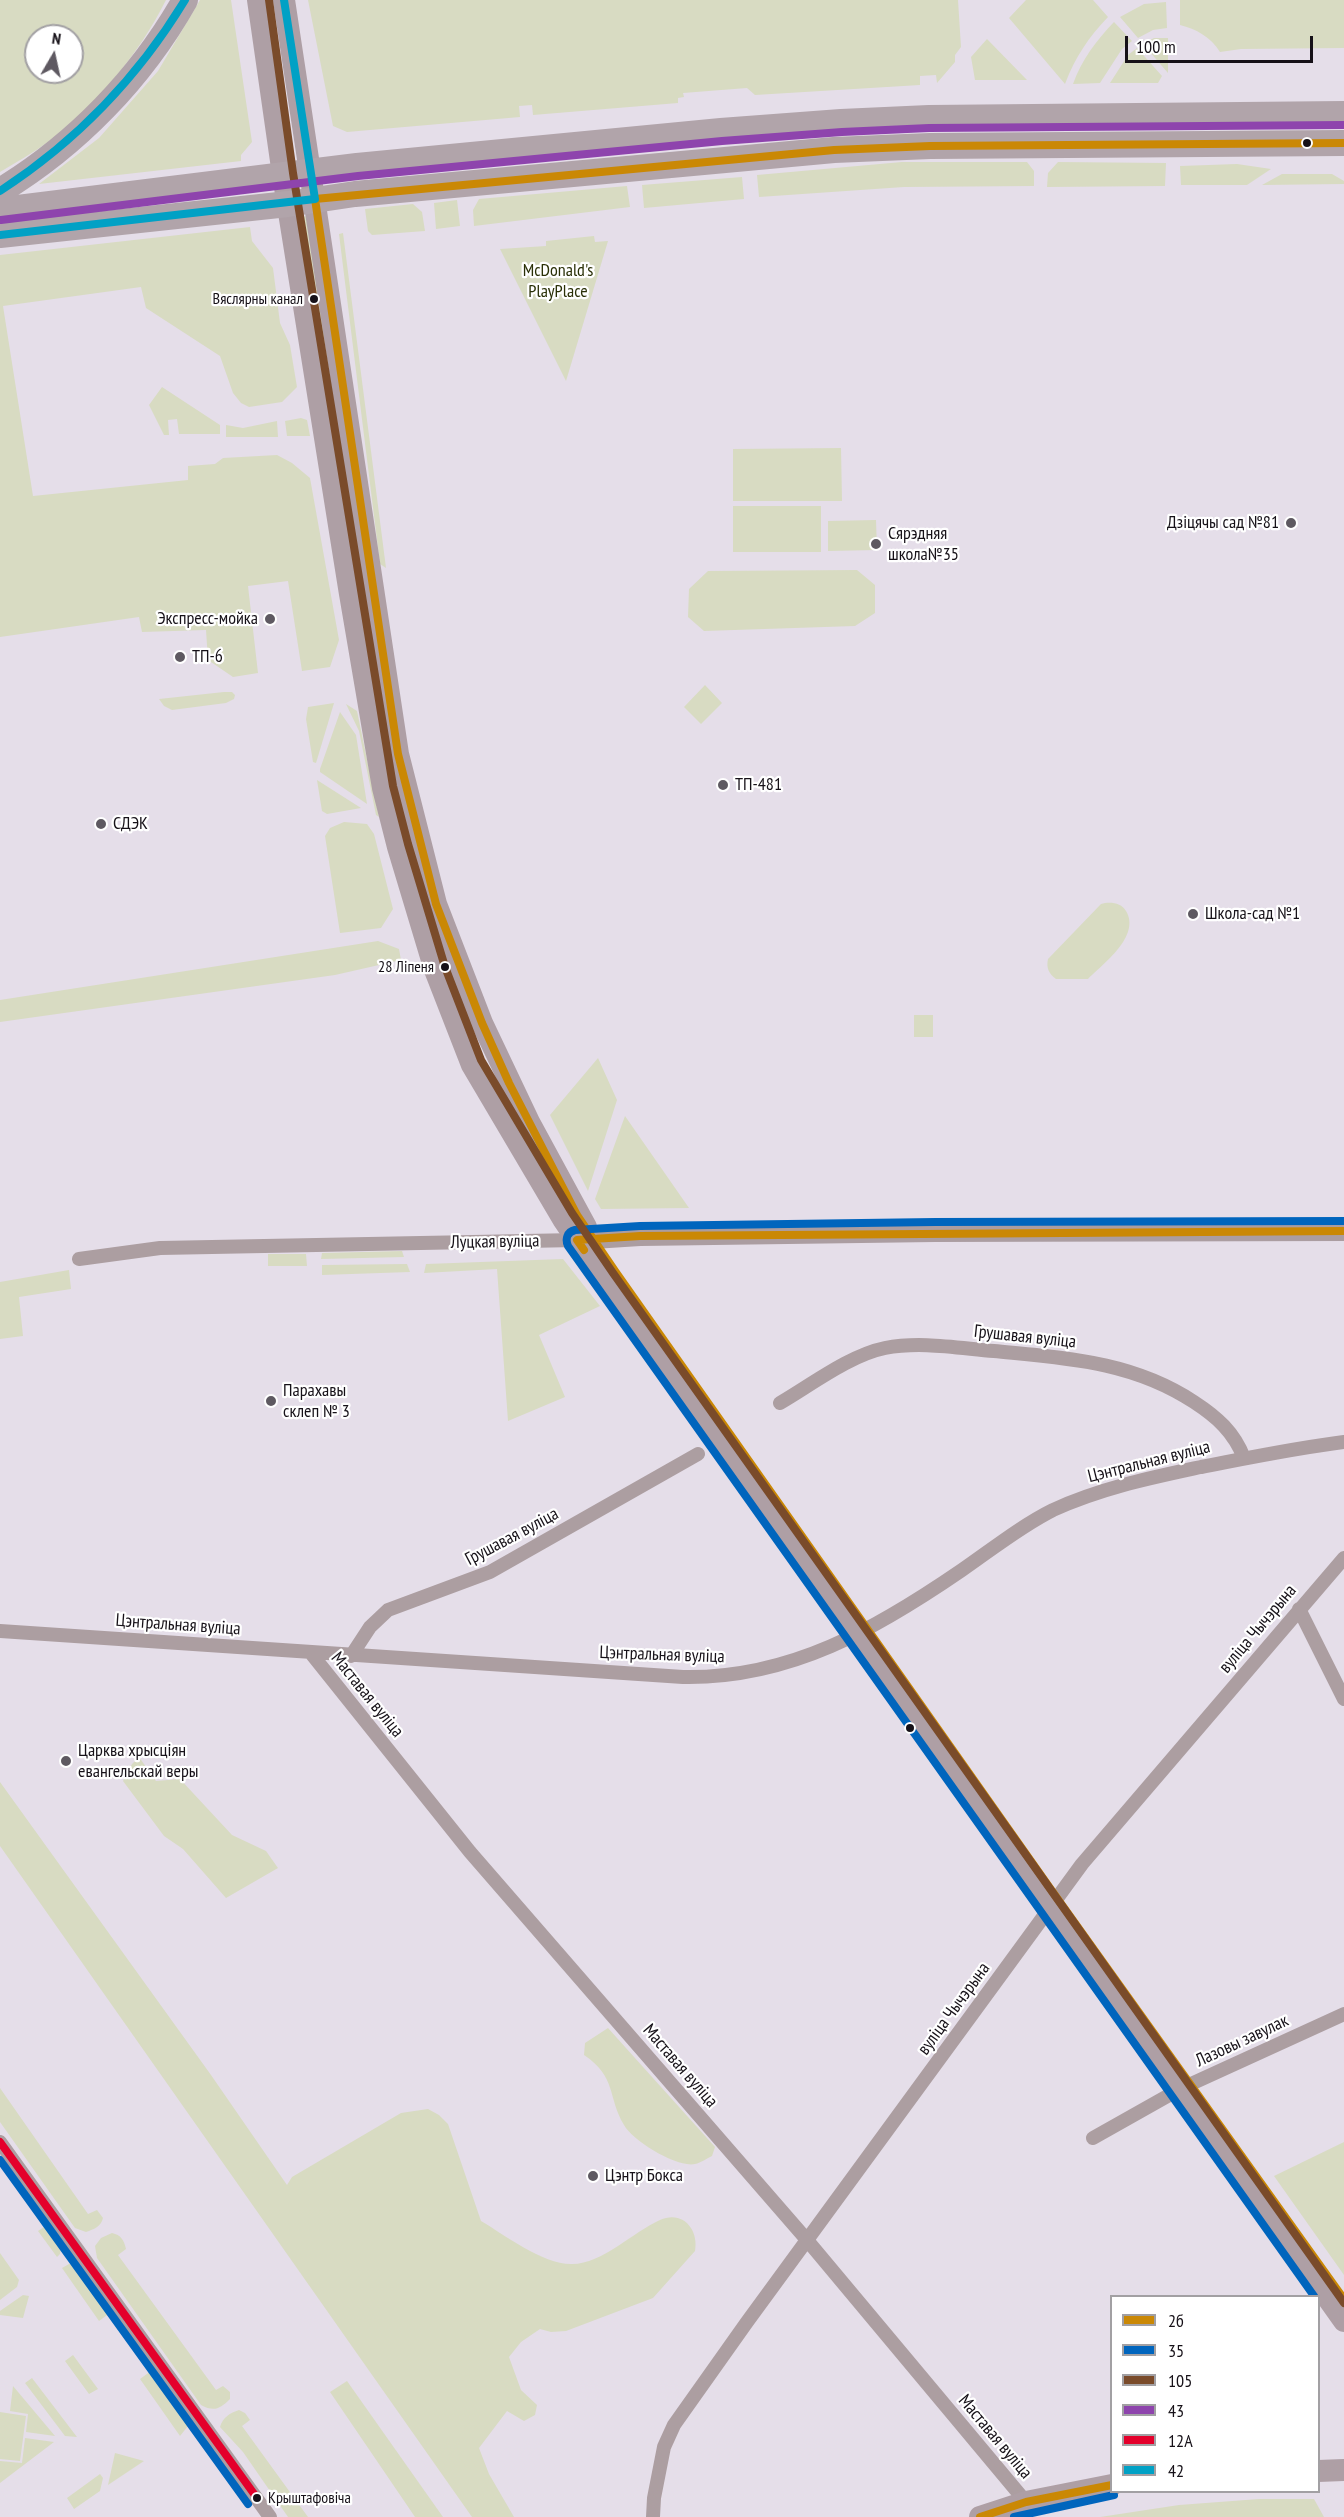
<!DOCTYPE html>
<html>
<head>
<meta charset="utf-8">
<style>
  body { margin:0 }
  #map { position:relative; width:1344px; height:2517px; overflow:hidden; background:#e5dee9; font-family:"PT Sans Narrow",sans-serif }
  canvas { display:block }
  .legend { position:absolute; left:1110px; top:2295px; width:210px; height:198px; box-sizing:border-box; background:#fff; border:2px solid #a2a0a3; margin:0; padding:8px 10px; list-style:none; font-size:18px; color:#161118 }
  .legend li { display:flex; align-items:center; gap:12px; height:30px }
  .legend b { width:30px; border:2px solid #a2a0a3 }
  .north { position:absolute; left:24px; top:24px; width:60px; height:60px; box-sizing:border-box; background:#fff; border:2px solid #a2a0a3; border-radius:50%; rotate:9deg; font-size:16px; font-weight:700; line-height:24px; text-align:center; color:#161118 }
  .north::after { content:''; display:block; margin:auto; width:21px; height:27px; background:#5e5961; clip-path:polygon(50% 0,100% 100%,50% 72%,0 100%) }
  .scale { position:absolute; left:1125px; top:36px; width:188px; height:27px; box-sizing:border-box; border:3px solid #161118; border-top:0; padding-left:8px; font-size:18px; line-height:21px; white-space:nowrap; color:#161118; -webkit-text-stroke:4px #fff; paint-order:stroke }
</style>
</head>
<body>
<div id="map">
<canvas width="1344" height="2517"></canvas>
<ul class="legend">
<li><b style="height:8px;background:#ca8805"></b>2б</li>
<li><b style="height:8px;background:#0065bd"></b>35</li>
<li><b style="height:8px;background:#7a4b2a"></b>105</li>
<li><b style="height:8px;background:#8e44ad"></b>43</li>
<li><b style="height:8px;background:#e4002b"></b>12А</li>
<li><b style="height:8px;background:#01a1c5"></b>42</li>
</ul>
<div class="north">N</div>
<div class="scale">100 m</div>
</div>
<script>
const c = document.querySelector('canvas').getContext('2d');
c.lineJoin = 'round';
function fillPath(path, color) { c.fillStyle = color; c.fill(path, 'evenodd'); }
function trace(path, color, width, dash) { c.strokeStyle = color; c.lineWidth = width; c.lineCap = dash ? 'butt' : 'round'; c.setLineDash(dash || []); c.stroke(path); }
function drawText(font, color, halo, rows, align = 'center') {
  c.font = font + ' "PT Sans Narrow",sans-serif'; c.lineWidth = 4.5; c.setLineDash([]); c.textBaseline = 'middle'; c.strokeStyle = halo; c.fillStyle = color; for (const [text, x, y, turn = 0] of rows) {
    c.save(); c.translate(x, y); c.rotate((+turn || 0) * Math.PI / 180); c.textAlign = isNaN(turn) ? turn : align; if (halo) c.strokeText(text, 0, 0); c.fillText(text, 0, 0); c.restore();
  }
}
const green = new Path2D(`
  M 0,0 L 166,0 C 139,54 96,106 48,142 C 33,153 16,162 0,172 ZM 36,36 L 72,36 L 72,72 L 36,72 Z
  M 200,0 L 231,0 L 252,142 L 241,155 L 241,161 L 39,184 L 99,138 L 158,71 Z
  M 308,0 L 958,0 L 961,47 L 955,55 L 955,62 L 937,83 L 936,75 L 920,76 L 920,85 L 755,95 L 747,88 L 683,93 L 684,97 L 678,98 L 678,103 L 533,115 L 532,105 L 519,106 L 520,117 L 347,132 L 333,126 Z
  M 1026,0 L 1093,0 L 1108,17 C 1089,37 1075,57 1065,84 L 1009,18 Z
  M 1180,0 L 1344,0 L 1344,48 L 1241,49 L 1220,52 C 1211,37 1196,29 1180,25 Z
  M 1166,2 L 1167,28 L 1153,30 L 1138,38 L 1120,17 L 1144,4 Z
  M 1114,22 L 1132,41 L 1122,49 L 1100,83 L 1073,84 C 1082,59 1096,41 1114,22 Z
  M 1154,38 L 1168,38 L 1168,73 L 1143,44 Z
  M 987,39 L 1027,80 L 975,80 L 971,57 Z
  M 1137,48 L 1162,76 L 1158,83 L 1110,83 L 1128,55 Z
  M 902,162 L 1027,162 L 1034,171 L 1034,186 L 904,187 L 759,197 L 757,175 Z
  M 1058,162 L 1166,163 L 1165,186 L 1047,187 L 1048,173 Z
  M 1237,164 L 1271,169 L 1247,185 L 1181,185 L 1180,166 Z
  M 1282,174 L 1332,174 L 1344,181 L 1344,184 L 1262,185 Z
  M 742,177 L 744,199 L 644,208 L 642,185 Z
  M 627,186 L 630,207 L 474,226 L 473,210 L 479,199 Z
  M 457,200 L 460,226 L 436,229 L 434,203 Z
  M 413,204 L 422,212 L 425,231 L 372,235 L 368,231 L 365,209 Z
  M 305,216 L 310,217 L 365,587 L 352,552 L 302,219 Z
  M 250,227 L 252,241 L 273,268 L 280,323 L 290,345 L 297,387 L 282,402 L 249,407 L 241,403 L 233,393 L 220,356 L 146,308 L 141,287 L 3,306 L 33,496 L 188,480 L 188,466 L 215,464 L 223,458 L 277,455 L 292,463 L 310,478 L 339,640 L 330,667 L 302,671 L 288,581 L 248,586 L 258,673 L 233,677 L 208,660 L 206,630 L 142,632 L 139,617 L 0,637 L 0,255 Z
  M 343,233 L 386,568 L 380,564 L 339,234 Z
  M 594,236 L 595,242 L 608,241 L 566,381 L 500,249 L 546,246 L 546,241 Z
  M 162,387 L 220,425 L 220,434 L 179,434 L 177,419 L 168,420 L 169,435 L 164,435 L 149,405 Z
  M 301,418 L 307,420 L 310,436 L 287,436 L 285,421 Z
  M 277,421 L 278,437 L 226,437 L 226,425 L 243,428 Z
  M 841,448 L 842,501 L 733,501 L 733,449 Z
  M 733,506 L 821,506 L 821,552 L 733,552 Z
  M 876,520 L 877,550 L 828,551 L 828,521 Z
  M 857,570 L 875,585 L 875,613 L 855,626 L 704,631 L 688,617 L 689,589 L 708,571 Z
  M 705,685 L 722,703 L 701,724 L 684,707 Z
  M 224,692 L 232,692 L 235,695 L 234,699 L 226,703 L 172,710 L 164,706 L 159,699 Z
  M 334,703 L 316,763 L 313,762 L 306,719 L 308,707 Z
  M 346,704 L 357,711 L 379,817 L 376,815 L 359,731 Z
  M 340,712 L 356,735 L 367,804 L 320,772 L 320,769 Z
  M 317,780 L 361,808 L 327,814 L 322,811 Z
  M 344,822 L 367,824 L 374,834 L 393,909 L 381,928 L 340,933 L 325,836 L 330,828 Z
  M 1105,903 C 1114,902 1122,904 1126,911 C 1141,936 1103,964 1088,979 L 1056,979 C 1049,974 1046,968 1048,959 L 1101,904 Z
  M 378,941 L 399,949 L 401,960 L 335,975 L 0,1022 L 0,1000 Z
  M 914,1015 L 933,1015 L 933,1037 L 914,1037 Z
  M 598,1058 L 617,1100 L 588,1191 L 550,1115 Z
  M 625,1116 L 689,1208 L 601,1209 L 595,1199 Z
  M 402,1251 L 404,1257 L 321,1259 L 322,1253 Z
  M 268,1254 L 306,1254 L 307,1266 L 268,1266 Z
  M 563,1259 L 600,1306 L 539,1335 L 565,1397 L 508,1421 L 497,1269 L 424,1273 L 426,1264 Z
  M 407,1264 L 410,1272 L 322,1275 L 322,1265 Z
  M 69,1270 L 71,1289 L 19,1297 L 23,1336 L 0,1339 L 0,1282 Z
  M 139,1757 L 156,1781 L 180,1779 L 232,1835 L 266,1851 L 278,1868 L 226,1898 L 183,1849 L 164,1836 L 123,1781 L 132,1764 Z
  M 0,1782 L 211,2075 L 287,2185 L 292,2177 L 401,2113 L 428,2109 L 439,2115 L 448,2124 L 481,2221 C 505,2235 542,2264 571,2264 C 601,2265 633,2232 660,2220 C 683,2210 699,2230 695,2251 L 653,2298 L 566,2331 L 551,2332 L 540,2329 L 521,2342 L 509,2357 L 521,2390 L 537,2405 L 535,2415 L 524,2421 L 507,2411 L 479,2448 L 489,2474 L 514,2517 L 472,2517 L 0,1846 Z
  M 608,2028 L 715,2147 L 712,2156 C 707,2158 701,2163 695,2164 C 677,2168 633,2141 624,2125 C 607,2096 617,2077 584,2055 L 585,2043 Z
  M 0,2088 L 88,2214 L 97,2210 L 103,2218 C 101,2227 94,2229 86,2232 L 75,2228 L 0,2122 Z
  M 1344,2142 L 1344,2275 L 1274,2176 Z
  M 50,2223 L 62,2240 L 60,2254 L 57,2257 L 38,2231 Z
  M 112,2233 C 121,2235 124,2240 126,2249 L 118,2255 L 216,2390 L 223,2386 L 230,2392 L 230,2399 C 220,2409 214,2412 201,2405 L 97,2258 L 95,2246 L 101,2238 Z
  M 0,2253 L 19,2280 L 17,2287 L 0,2300 Z
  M 69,2264 L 80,2266 L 110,2307 L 110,2313 L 99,2321 L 62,2268 Z
  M 23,2295 L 29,2296 L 23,2318 L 0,2315 L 0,2311 Z
  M 73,2355 L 98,2389 L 89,2394 L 65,2361 Z
  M 151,2371 L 155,2372 L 189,2419 L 188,2426 L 180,2436 L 140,2379 Z
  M 32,2378 L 77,2437 L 65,2436 L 25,2383 Z
  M 347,2381 L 443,2517 L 415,2517 L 330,2392 Z
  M 13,2386 L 55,2436 L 26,2432 L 28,2414 L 10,2411 Z
  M 239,2410 L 245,2413 L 250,2420 L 242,2426 L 308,2517 L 288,2517 L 243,2452 L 220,2427 C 223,2417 230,2413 239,2410 Z
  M 0,2412 L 26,2416 L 20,2461 L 0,2459 Z
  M 25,2438 L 54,2442 L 0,2483 L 0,2461 L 22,2463 Z
  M 115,2453 L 144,2461 L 108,2485 Z
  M 100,2474 L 103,2478 L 100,2491 L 74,2509 L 67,2498 Z
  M 1259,2499 L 1314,2499 L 1324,2517 L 1100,2517 L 1179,2505 Z`);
const street = new Path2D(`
  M 79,1259 L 160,1248 L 577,1240
  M 780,1403 C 811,1385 850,1355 885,1348 C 920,1341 958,1348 994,1351 C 1065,1358 1132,1361 1194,1402 C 1217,1417 1234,1432 1244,1458
  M 1299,1609 L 1344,1699
  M 0,1631 L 683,1677 C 790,1679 876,1629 962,1570 C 991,1550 1021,1526 1053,1510 C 1101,1488 1150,1478 1201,1467 C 1248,1458 1296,1448 1344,1442
  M 310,1652 L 470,1852 L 807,2240 L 1026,2502
  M 351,1656 L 370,1627 L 388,1610 L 490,1572 L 698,1454
  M 1093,2138 L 1180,2089 L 1344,2014
  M 0,2142 L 270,2517
  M 653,2517 L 654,2498 L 664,2447 L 674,2425 L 747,2322 L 1082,1864 L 1344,1558`);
const secondary = new Path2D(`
  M 577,1240 L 640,1236 L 935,1232 L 1344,1231`);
const primary = new Path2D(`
  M 258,0 L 283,175 L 350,594 L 383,788 L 398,847 L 435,970 L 472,1065 L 563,1219 L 604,1279 L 1344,2321
  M 284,0 L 398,754 L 436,904 L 482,1023 L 529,1122 L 586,1227
  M 1318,2471 L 1344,2470
  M 980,2517 L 1026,2502 L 1112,2485`);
const highway = new Path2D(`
  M 0,191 C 76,145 141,78 185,0
  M 0,210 L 357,166 L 721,131 L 841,122 L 929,118 L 1344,114
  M 0,235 L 288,204 L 355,194 L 834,150 L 930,146 L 1344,143`);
const bus1 = new Path2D(`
  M 1344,143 L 930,146 L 834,150 L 315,199 L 398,754 L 436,904 L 482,1023 L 509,1083 L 577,1215 L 615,1271 L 1057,1898 L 1344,2299
  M 584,1250 L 577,1240 L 640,1236 L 1344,1231
  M 980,2517 L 1026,2502 L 1112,2485`);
const bus2 = new Path2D(`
  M 0,2160 L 248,2504
  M 1314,2296 L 568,1246 C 565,1239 567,1232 575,1230 L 640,1226 L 935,1222 L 1344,1221
  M 1014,2517 L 1114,2495`);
const bus3 = new Path2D(`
  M 269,0 L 293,173 L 393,786 L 408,844 L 445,967 L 481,1060 L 572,1213 L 613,1273 L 1344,2303`);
const bus4 = new Path2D(`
  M 1,220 L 358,176 L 722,141 L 842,132 L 929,128 L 1344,125`);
const bus5 = new Path2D(`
  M 0,2142 L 257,2498`);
const bus6 = new Path2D(`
  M 0,191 C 77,141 137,79 185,0
  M 0,235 L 315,199 L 284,0`);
const markers = [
  [1307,143,5,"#161118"],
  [314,299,5,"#161118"],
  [1291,523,6,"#5e5961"],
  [876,544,6,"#5e5961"],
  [270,619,6,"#5e5961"],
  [180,657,6,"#5e5961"],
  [723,785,6,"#5e5961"],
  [101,824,6,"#5e5961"],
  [1193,914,6,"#5e5961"],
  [445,967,5,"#161118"],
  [271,1401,6,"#5e5961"],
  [910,1728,5,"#161118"],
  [66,1761,6,"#5e5961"],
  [593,2176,6,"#5e5961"],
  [257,2498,5,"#161118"]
];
const busNames = [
  ["Вяслярны канал",303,299],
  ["28 Ліпеня",434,967],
  ["Крыштафовіча",268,2498,"left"]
];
const parkNames = [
  ["McDonald's",558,271],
  ["PlayPlace",558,292]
];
const poiNames = [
  ["Дзіцячы сад №81",1279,523,"right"],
  ["Сярэдняя",888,534],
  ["школа№35",888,555],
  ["Экспресс-мойка",258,619,"right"],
  ["ТП-6",192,657],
  ["ТП-481",735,785],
  ["СДЭК",113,824],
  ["Школа-сад №1",1205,914],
  ["Парахавы",283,1391],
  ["склеп № 3",283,1412],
  ["Царква хрысціян",78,1751],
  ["евангельскай веры",78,1772],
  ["Цэнтр Бокса",605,2176]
];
const streetNames = [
  ["Луцкая вуліца",495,1242,-1],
  ["Грушавая вуліца",1025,1337,6],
  ["Цэнтральная вуліца",1149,1462,-14],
  ["Грушавая вуліца",512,1537,-28],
  ["Цэнтральная вуліца",178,1625,4],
  ["вуліца Чычэрына",1258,1629,-50],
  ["Цэнтральная вуліца",662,1655,2],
  ["Маставая вуліца",367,1695,51],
  ["вуліца Чычэрына",954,2009,-54],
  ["Лазовы завулак",1242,2041,-25],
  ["Маставая вуліца",680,2066,49],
  ["Маставая вуліца",995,2437,50]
];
fillPath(green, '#d8dbc2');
trace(street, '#ac9ea1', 14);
trace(secondary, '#ab9da1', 20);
trace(primary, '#ae9fa5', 22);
trace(highway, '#b1a4aa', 26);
trace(bus1, '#ca8805', 8);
trace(bus2, '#0065bd', 8);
trace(bus3, '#7a4b2a', 8);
trace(bus4, '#8e44ad', 8);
trace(bus5, '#e4002b', 8);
trace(bus6, '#01a1c5', 8);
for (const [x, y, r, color] of markers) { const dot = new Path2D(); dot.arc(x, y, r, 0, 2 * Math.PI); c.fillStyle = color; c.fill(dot); trace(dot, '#fff', 2); }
drawText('16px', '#161118', '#fff', busNames, 'right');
drawText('18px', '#2a3007', '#fff', parkNames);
drawText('18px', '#161118', '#fff', poiNames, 'left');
drawText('18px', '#161118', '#fff', streetNames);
</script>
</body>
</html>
